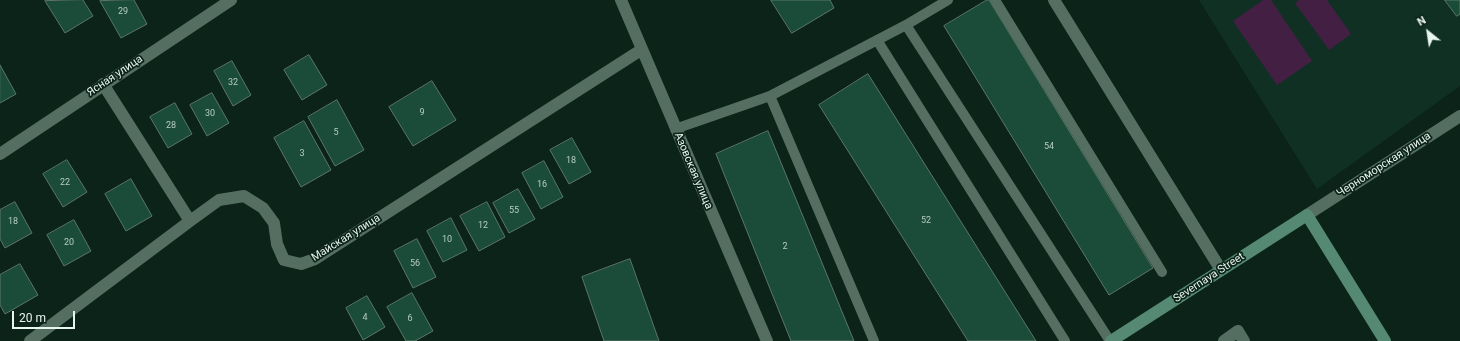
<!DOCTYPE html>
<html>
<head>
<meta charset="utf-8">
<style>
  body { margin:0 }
  #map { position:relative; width:1460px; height:341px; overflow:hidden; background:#0b2319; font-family:Roboto,sans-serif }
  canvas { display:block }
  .north { position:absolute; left:1408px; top:12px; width:40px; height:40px; -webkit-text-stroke:3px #0b2319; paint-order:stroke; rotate:330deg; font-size:11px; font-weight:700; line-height:16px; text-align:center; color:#e8f6ef }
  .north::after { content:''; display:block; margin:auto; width:14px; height:18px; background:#e8f6ef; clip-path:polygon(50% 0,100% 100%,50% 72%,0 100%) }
  .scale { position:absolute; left:12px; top:311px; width:63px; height:18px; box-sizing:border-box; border:2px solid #e8f6ef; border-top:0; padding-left:5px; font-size:12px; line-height:14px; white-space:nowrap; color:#e8f6ef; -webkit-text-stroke:3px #0b2319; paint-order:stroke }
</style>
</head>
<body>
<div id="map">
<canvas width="1460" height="341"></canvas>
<div class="north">N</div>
<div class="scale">20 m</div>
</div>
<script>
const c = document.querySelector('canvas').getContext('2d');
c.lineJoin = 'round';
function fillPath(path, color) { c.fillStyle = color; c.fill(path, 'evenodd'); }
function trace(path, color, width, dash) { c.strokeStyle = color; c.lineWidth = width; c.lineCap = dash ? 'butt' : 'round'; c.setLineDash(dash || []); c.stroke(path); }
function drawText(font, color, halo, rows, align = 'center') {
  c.font = font + ' Roboto,sans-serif'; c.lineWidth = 3.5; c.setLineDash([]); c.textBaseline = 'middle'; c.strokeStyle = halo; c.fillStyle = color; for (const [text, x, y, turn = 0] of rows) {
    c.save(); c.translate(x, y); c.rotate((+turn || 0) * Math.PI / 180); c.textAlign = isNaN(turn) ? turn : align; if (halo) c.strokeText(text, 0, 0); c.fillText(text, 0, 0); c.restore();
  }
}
const built = new Path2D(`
  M 1199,0 L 1460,0 L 1460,86 L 1317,189 Z`);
const green = new Path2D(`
  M 1263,0 L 1271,0 L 1312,61 L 1277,85 L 1233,21 Z
  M 1299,0 L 1327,0 L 1351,34 L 1329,50 L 1295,3 Z`);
const building = new Path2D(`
  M 83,0 L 93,16 L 65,33 L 45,1 Z
  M 134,0 L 147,24 L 121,38 L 100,1 Z
  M 771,0 L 830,0 L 834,8 L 792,33 Z
  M 987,0 L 989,0 L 1153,268 L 1109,295 L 944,26 Z
  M 1445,0 L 1460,0 L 1460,14 L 1457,16 Z
  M 309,55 L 327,85 L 302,100 L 284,70 Z
  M 232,61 L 251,95 L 233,106 L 214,71 Z
  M 0,65 L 16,94 L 0,103 Z
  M 868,74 L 1036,341 L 968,341 L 819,105 Z
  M 432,81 L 456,120 L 413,146 L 389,107 Z
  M 212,93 L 229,123 L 207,136 L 190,105 Z
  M 337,100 L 364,150 L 335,166 L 308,117 Z
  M 175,103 L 192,134 L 168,148 L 150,117 Z
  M 304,121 L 331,170 L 301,187 L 274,138 Z
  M 768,131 L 854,341 L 791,341 L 716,154 Z
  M 572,138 L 591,172 L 569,184 L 550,150 Z
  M 67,160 L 87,192 L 63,207 L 43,174 Z
  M 544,161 L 563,197 L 541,209 L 522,173 Z
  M 131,179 L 152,216 L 126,231 L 105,194 Z
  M 518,189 L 535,219 L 509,233 L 493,203 Z
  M 15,202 L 32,233 L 5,248 L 0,239 L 0,210 Z
  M 487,202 L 505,237 L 479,251 L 460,216 Z
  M 451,218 L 467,250 L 443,262 L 427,231 Z
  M 74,220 L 91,251 L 64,266 L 47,235 Z
  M 417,239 L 436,277 L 413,288 L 394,251 Z
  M 630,259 L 659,341 L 604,341 L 582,277 Z
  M 20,264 L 38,295 L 5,314 L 0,305 L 0,275 Z
  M 412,293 L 433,331 L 415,341 L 406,341 L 387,307 Z
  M 367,296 L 385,327 L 363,340 L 346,308 Z`);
const lane = new Path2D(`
  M 948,0 L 906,25 L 1110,341
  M 995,0 L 1162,272
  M 877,40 L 1065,341
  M 770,96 L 874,341
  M 675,129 L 770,96 L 906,25`);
const street = new Path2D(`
  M 621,0 L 767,341
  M 1054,0 L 1221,270
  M 103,84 L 190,221 L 219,200 L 244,196 L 263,208 L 274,223 L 277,244 L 284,260 L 301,264 L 315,259 L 641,50
  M 0,154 L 231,0
  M 1307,215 L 1460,116
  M 30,341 L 190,221
  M 1224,341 L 1238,331 L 1244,341`);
const secondary = new Path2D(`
  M 1111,341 L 1307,215 L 1385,341`);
const numberNames = [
  ["29",123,12],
  ["32",233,83],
  ["9",422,113],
  ["30",210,114],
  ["28",171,126],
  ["5",336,133],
  ["54",1049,147],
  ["3",302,154],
  ["18",571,161],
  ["22",65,183],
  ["16",542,185],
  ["55",514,211],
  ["52",926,221],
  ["18",13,222],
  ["12",483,226],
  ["10",447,240],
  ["20",69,243],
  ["2",785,247],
  ["56",415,264],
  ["4",365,318],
  ["6",410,319]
];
const streetNames = [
  ["Ясная улица",115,76,-34],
  ["Черноморская улица",1384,165,-33],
  ["Азовская улица",693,171,67],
  ["Майская улица",346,238,-32],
  ["Severnaya Street",1209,278,-33]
];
fillPath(built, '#103024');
fillPath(green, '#431f43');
fillPath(building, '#1b4c39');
trace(building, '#5c766a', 1);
trace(lane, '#556e62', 10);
trace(street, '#556e62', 12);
trace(secondary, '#558973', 12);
drawText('9px', '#b5ccc2', null, numberNames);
drawText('11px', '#e8f6ef', '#0b2319', streetNames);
</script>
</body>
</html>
